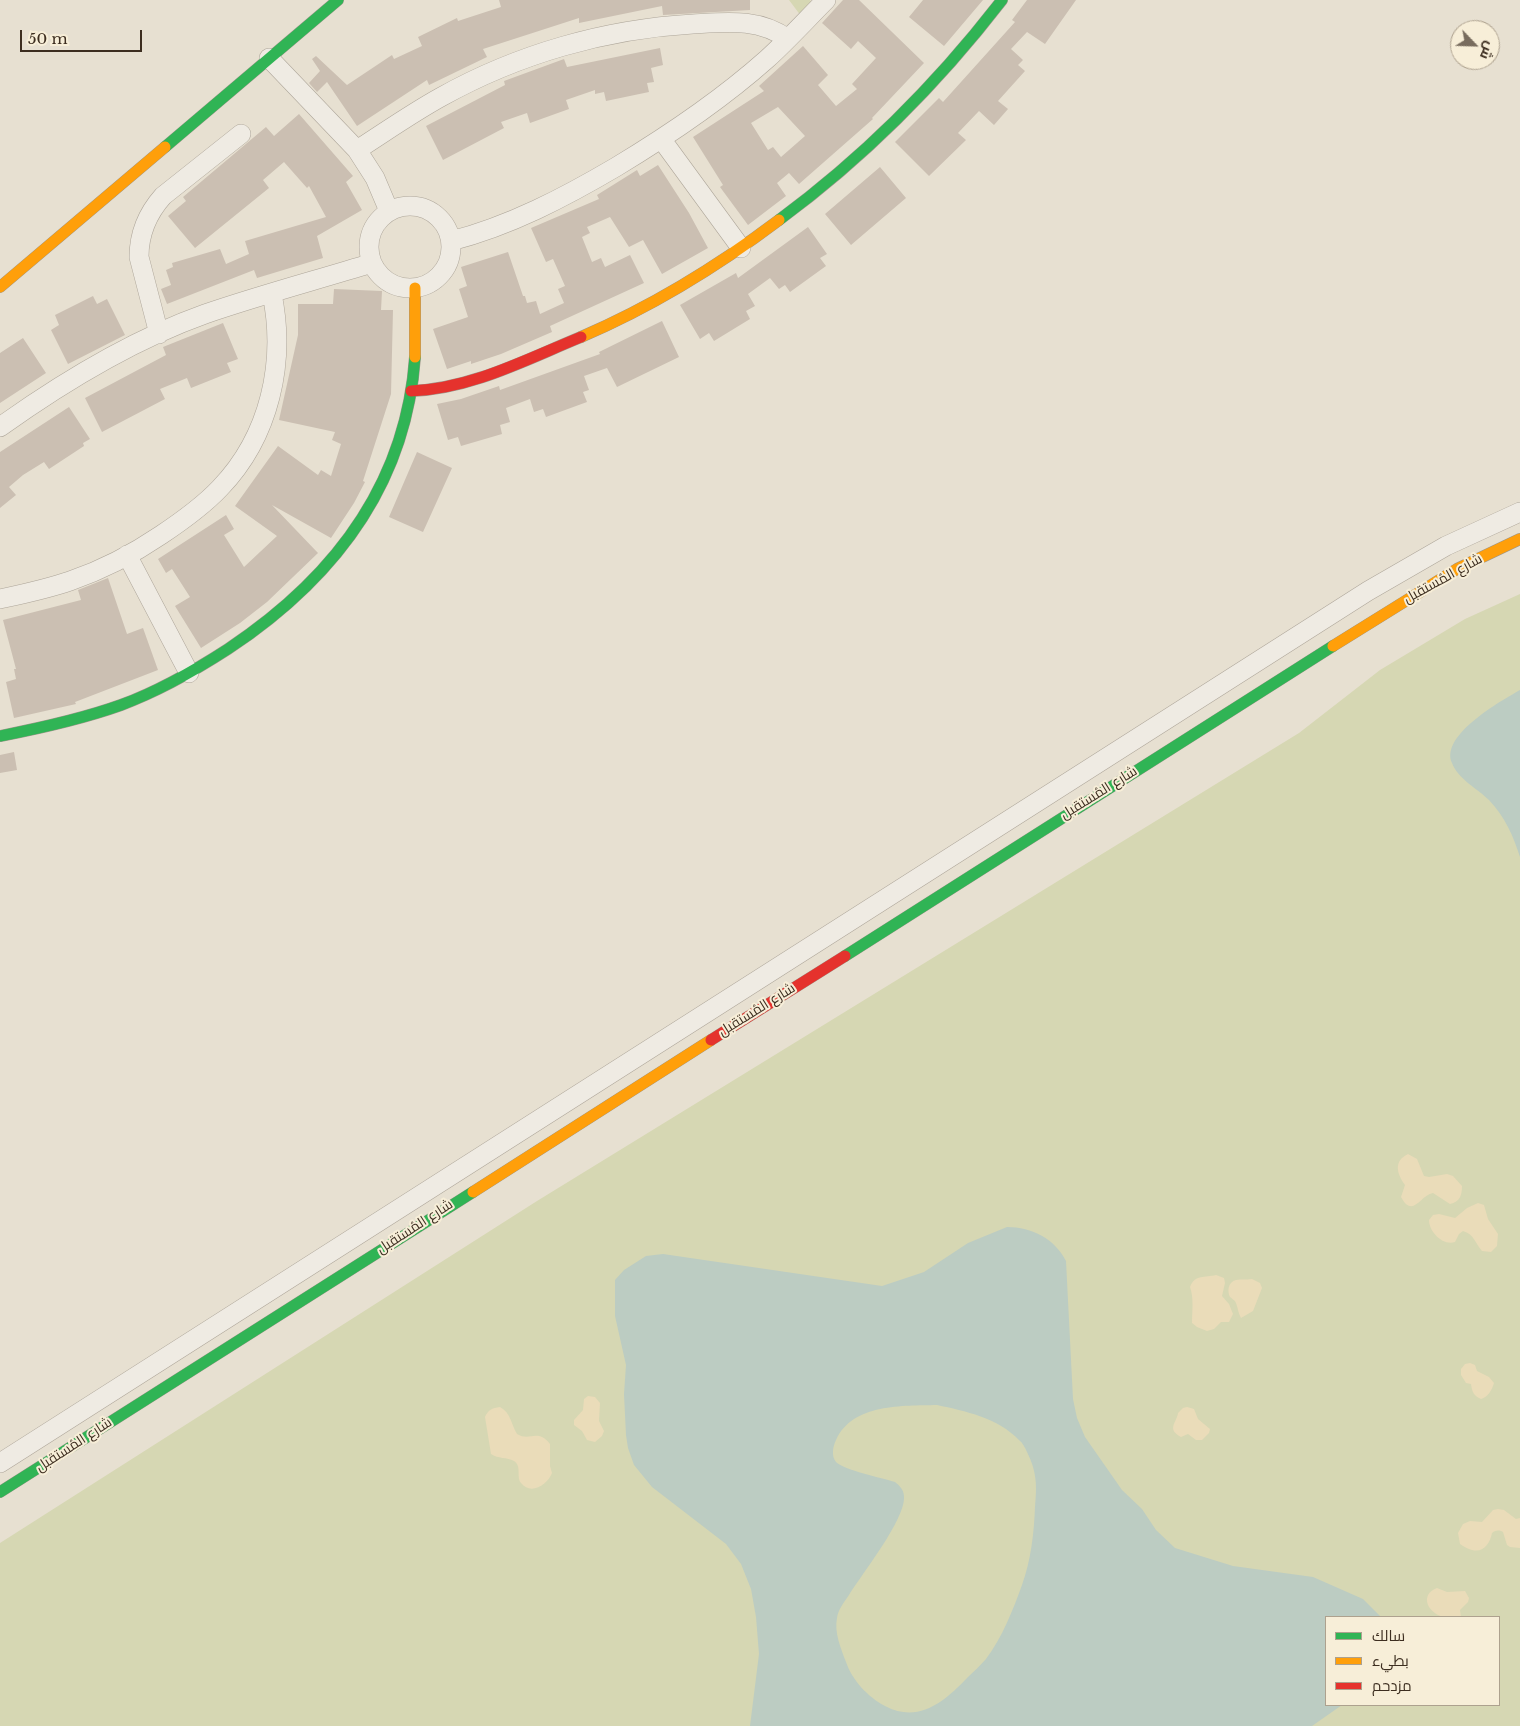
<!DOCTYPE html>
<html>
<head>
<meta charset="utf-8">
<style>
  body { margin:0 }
  #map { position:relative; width:1520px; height:1726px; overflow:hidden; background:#e7e0d1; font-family:"Libre Baskerville",Cairo,serif }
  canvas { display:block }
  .legend { position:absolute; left:1325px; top:1616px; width:175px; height:90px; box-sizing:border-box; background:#f7eed8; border:1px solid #ada18e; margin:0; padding:6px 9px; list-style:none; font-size:15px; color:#3d2e20 }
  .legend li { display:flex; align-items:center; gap:10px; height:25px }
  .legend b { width:25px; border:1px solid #ada18e }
  .north { position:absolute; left:1450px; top:20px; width:50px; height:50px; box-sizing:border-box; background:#f7eed8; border:1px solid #ada18e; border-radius:50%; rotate:114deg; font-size:14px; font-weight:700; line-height:20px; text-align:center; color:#3d2e20 }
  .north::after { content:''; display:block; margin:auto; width:18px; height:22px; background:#786c5e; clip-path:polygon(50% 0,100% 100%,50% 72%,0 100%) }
  .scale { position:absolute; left:20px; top:30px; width:122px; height:22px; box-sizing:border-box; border:2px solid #3d2e20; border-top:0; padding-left:6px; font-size:15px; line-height:18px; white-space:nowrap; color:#3d2e20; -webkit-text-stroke:4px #f7eed8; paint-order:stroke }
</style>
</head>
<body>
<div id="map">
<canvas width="1520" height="1726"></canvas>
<ul class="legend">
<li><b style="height:6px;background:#30b455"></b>سالك</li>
<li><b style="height:6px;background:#ff9f0a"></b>بطيء</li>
<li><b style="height:6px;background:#e5322d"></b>مزدحم</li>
</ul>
<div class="north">ش</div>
<div class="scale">50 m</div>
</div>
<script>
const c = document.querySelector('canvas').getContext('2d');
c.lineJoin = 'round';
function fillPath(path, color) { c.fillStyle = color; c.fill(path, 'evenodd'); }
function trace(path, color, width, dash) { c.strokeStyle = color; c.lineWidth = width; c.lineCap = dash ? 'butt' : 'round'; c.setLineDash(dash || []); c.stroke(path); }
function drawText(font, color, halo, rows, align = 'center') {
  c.font = font + ' "Libre Baskerville",Cairo,serif'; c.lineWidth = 4; c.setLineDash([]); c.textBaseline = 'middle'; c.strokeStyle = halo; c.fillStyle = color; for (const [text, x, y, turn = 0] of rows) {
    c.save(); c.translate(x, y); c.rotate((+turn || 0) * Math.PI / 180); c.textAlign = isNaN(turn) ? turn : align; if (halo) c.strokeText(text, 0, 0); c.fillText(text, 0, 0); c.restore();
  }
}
const green = new Path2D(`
  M 789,0 L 810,0 L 813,4 L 801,16 Z
  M 1520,594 L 1520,1726 L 0,1726 L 0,1543 L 537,1201 L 1299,733 L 1380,670 L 1465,619 ZM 1326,1617 L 1499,1617 L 1499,1705 L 1326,1705 Z`);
const sand = new Path2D(`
  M 1408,1154 L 1417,1159 L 1424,1176 L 1429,1177 L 1447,1174 L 1453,1176 L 1462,1186 C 1462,1195 1460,1202 1450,1204 L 1433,1193 C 1420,1195 1413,1219 1401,1197 L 1405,1185 C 1397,1174 1393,1161 1408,1154 Z
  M 1478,1203 L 1484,1205 L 1488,1219 L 1498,1234 L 1497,1246 L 1491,1252 L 1482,1251 C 1475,1243 1474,1234 1463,1231 L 1459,1234 L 1455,1242 C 1443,1246 1429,1232 1429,1220 L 1433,1215 L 1439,1214 L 1455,1218 L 1467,1208 Z
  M 1216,1275 L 1224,1278 L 1225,1283 L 1222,1296 L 1229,1304 L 1233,1314 L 1229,1322 L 1221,1322 L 1214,1329 L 1207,1331 L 1197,1327 L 1192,1323 C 1192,1311 1194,1298 1190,1287 C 1195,1274 1205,1278 1216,1275 Z
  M 1252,1279 L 1260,1283 L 1262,1288 L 1253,1311 L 1241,1318 C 1238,1313 1238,1308 1236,1303 C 1235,1300 1232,1299 1230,1297 C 1227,1291 1228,1282 1236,1280 C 1241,1279 1246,1280 1252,1279 Z
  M 1470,1363 L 1475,1365 L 1477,1371 L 1489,1377 L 1494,1383 C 1492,1390 1488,1397 1481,1399 C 1474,1396 1472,1392 1471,1384 L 1466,1383 L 1461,1375 L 1461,1369 L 1465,1364 Z
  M 588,1396 L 595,1397 L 600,1403 L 599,1421 L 604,1431 L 602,1436 L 595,1442 L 587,1440 L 582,1431 L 574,1425 L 574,1420 L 583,1410 L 584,1399 Z
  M 500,1407 C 511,1413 511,1424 517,1434 C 530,1442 537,1428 550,1444 L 550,1466 L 552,1473 C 548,1484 531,1496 521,1483 C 516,1477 522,1466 514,1461 C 507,1457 498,1459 491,1454 L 485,1417 C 488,1410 492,1408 500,1407 Z
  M 1187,1407 L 1194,1409 L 1198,1419 L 1210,1429 L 1209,1433 L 1202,1440 L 1196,1440 L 1188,1434 L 1181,1437 C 1166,1429 1177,1422 1178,1413 L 1183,1408 Z
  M 1498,1509 L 1504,1510 L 1516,1519 L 1520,1518 L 1520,1548 L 1510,1547 L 1507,1545 L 1503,1532 C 1499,1530 1496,1530 1492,1533 C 1490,1543 1484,1553 1472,1550 C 1468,1549 1463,1546 1460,1544 L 1458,1533 L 1463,1524 L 1470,1521 L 1482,1522 L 1493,1510 Z
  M 1437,1588 L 1447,1592 L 1465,1591 L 1469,1598 L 1468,1602 L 1460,1610 L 1461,1617 C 1456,1617 1450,1618 1445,1617 C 1429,1615 1418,1595 1437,1588 Z`);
const water = new Path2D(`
  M 1520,690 L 1520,857 C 1513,835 1505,817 1489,800 C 1478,789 1458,779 1452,763 C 1440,735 1501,701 1520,690 Z
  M 1007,1227 C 1032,1227 1055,1239 1066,1261 L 1073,1399 L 1077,1418 L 1085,1437 L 1122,1490 L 1142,1509 L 1156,1530 L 1175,1548 L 1233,1566 L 1313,1577 L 1363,1599 L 1381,1617 L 1326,1617 L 1326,1705 L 1342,1705 L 1312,1726 L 750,1726 L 759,1654 L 756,1617 L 751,1589 L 741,1564 L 726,1544 L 652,1487 L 634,1465 L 628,1448 L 626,1435 L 624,1394 L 626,1365 L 615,1316 L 615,1280 L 624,1270 L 646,1256 L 663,1254 L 882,1286 L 924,1272 L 968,1243 ZM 937,1405 C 965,1411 998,1418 1019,1440 C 1023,1443 1025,1448 1027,1452 C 1037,1472 1037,1486 1035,1507 C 1034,1533 1031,1560 1022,1585 C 1013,1610 1002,1638 986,1659 C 980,1666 973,1672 967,1678 C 945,1701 919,1724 885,1706 C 868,1697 852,1680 846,1662 C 841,1649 834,1632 837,1618 C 838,1610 844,1602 849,1595 C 862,1574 905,1520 904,1497 C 904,1490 900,1486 895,1482 C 882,1478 844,1470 836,1462 C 831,1456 833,1446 836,1440 C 853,1403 903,1406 937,1405 Z`);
const building = new Path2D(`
  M 499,0 L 750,0 L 750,10 L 663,15 L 662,6 L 579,23 L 579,18 L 483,49 L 487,57 L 429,85 L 427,80 L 357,126 L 327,82 L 317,92 L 309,83 L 320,71 L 312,59 L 316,56 L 347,85 L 392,55 L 394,59 L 422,46 L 418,37 L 457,18 L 458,21 L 501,7 Z
  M 843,0 L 859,0 L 924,63 L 872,118 L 873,119 L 799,184 L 789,173 L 777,183 L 786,196 L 748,225 L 720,187 L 723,185 L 693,137 L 764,91 L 759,86 L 803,46 L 828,75 L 818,85 L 836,106 L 857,89 L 852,84 L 876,58 L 858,41 L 851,49 L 822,23 ZM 778,107 L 805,136 L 781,157 L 773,147 L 768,150 L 751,123 Z
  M 923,0 L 983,0 L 944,46 L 909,17 Z
  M 1027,0 L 1076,0 L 1045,44 L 1027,32 L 1011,49 L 1023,60 L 1018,65 L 1025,71 L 998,101 L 1008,109 L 994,125 L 979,111 L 958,133 L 966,140 L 929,176 L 895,142 L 939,98 L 943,102 L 1015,22 L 1012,20 Z
  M 660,48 L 663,65 L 651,68 L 654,82 L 647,83 L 649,92 L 606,101 L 604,92 L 595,94 L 595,90 L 566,100 L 569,109 L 530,123 L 527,113 L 501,122 L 504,128 L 443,160 L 426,126 L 505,85 L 504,81 L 564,59 L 567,67 Z
  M 299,114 L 353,176 L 346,182 L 362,210 L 317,236 L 323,258 L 257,278 L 254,270 L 167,304 L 161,289 L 171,285 L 166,270 L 173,267 L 172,263 L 220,249 L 226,264 L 249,254 L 245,241 L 326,217 L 309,186 L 307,188 L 284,162 L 263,180 L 269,188 L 195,248 L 168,216 L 186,201 L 183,197 L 266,127 L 274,136 Z
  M 658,165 L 689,213 L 708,248 L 662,274 L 643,240 L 629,247 L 610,217 L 587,227 L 590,233 L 582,237 L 592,262 L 601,258 L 605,267 L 630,255 L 644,283 L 550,326 L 552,332 L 501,354 L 471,364 L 471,361 L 447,369 L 433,329 L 468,317 L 459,289 L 467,286 L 461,267 L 508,252 L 523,296 L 525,296 L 527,303 L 536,301 L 540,314 L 564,303 L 558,289 L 565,286 L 553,259 L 546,262 L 531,228 L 599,199 L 597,195 L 637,170 L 640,176 Z
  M 880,167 L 906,198 L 851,245 L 825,214 Z
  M 808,227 L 827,254 L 820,258 L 826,266 L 790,292 L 785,285 L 779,289 L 770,278 L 748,294 L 755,306 L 746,311 L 750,319 L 714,341 L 709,333 L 700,339 L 680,305 L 736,273 L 738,278 Z
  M 334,289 L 382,291 L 381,310 L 393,310 L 391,394 L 363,481 L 365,482 L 354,503 L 331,538 L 272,505 L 318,553 L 267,602 L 240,623 L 201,648 L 175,606 L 190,597 L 172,569 L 166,573 L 158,559 L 226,515 L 234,529 L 224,535 L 244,567 L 277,536 L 235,506 L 278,446 L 318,475 L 321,470 L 331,476 L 341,444 L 332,440 L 335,432 L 279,420 L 298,335 L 298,304 L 333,304 Z
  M 93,296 L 97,304 L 107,299 L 125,335 L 68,364 L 51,330 L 59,325 L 55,315 Z
  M 662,321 L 679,357 L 617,387 L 607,368 L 584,376 L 589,390 L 583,392 L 587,402 L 546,417 L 543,409 L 534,412 L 530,399 L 506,408 L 510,422 L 500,425 L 502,434 L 461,446 L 458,437 L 448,440 L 437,404 L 461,399 L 499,386 L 500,390 L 600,354 L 599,352 Z
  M 223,323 L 238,359 L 227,363 L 231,372 L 191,388 L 187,378 L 160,389 L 165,399 L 102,432 L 85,398 L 166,355 L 163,347 Z
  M 23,338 L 46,373 L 0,403 L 0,353 Z
  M 69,407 L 90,439 L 83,443 L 84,446 L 49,469 L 44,462 L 23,475 L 9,487 L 16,495 L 0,508 L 0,452 Z
  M 417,452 L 452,468 L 423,532 L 389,517 Z
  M 108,578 L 127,634 L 143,628 L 158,670 L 75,702 L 76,704 L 14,718 L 6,682 L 16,679 L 14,669 L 16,669 L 3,620 L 81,600 L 78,590 Z
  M 14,752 L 17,770 L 0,773 L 0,755 Z`);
const street = new Path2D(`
  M 269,58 L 357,150 L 375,178 L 389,211
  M 662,140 L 741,248
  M 357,150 C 385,132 412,113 441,97 C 518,54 605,29 693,24 C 727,22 759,18 788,39
  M369 247a41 41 0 1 1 82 0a41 41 0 1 1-82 0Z
  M 451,241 C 510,226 565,197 616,167 C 669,135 721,100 767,59 C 788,40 807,19 826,0
  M 159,334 L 139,257 C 139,233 147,214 163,196 L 241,134
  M 0,427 C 63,382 132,340 205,314 C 260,295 317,280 372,263
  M 127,555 L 189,673
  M 0,599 C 23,594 47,589 70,581 C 102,570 133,554 161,535 C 182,521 203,506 220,488 C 270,436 286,362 272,294
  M 0,1463 L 1368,591 L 1446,546 L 1520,512`);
const fast = new Path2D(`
  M 165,147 L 338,0
  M 779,220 C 863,158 938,83 1002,0
  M 0,736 C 41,728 82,719 121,705 C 159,691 194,671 228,649 C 332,580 406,486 415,357
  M 845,956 L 1333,646
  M 0,1492 L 473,1192`);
const slow = new Path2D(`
  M 0,287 L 165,147
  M 581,337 C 651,307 718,266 779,220
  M 415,357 L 415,288
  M 1333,646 L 1457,569 L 1520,539
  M 473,1192 L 711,1040`);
const jam = new Path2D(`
  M 411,391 C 471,389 527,359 581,337
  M 711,1040 L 845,956`);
const streetNames = [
  ["شارع المُستقبل",1443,579,-29],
  ["شارع المُستقبل",1099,793,-32],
  ["شارع المُستقبل",757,1010,-32],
  ["شارع المُستقبل",415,1227,-33],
  ["شارع المُستقبل",74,1445,-33]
];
fillPath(green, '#d6d7b3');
fillPath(sand, '#eadcb9');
fillPath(water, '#bcccc2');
fillPath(building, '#cbbfb2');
trace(street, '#ada599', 20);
trace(fast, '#9c958a', 12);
trace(slow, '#9c958a', 12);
trace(jam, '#9c958a', 12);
trace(street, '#efebe3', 19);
trace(fast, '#30b455', 11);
trace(slow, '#ff9f0a', 11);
trace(jam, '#e5322d', 11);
drawText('14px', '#3d2e20', '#f7eed8', streetNames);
</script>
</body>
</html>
